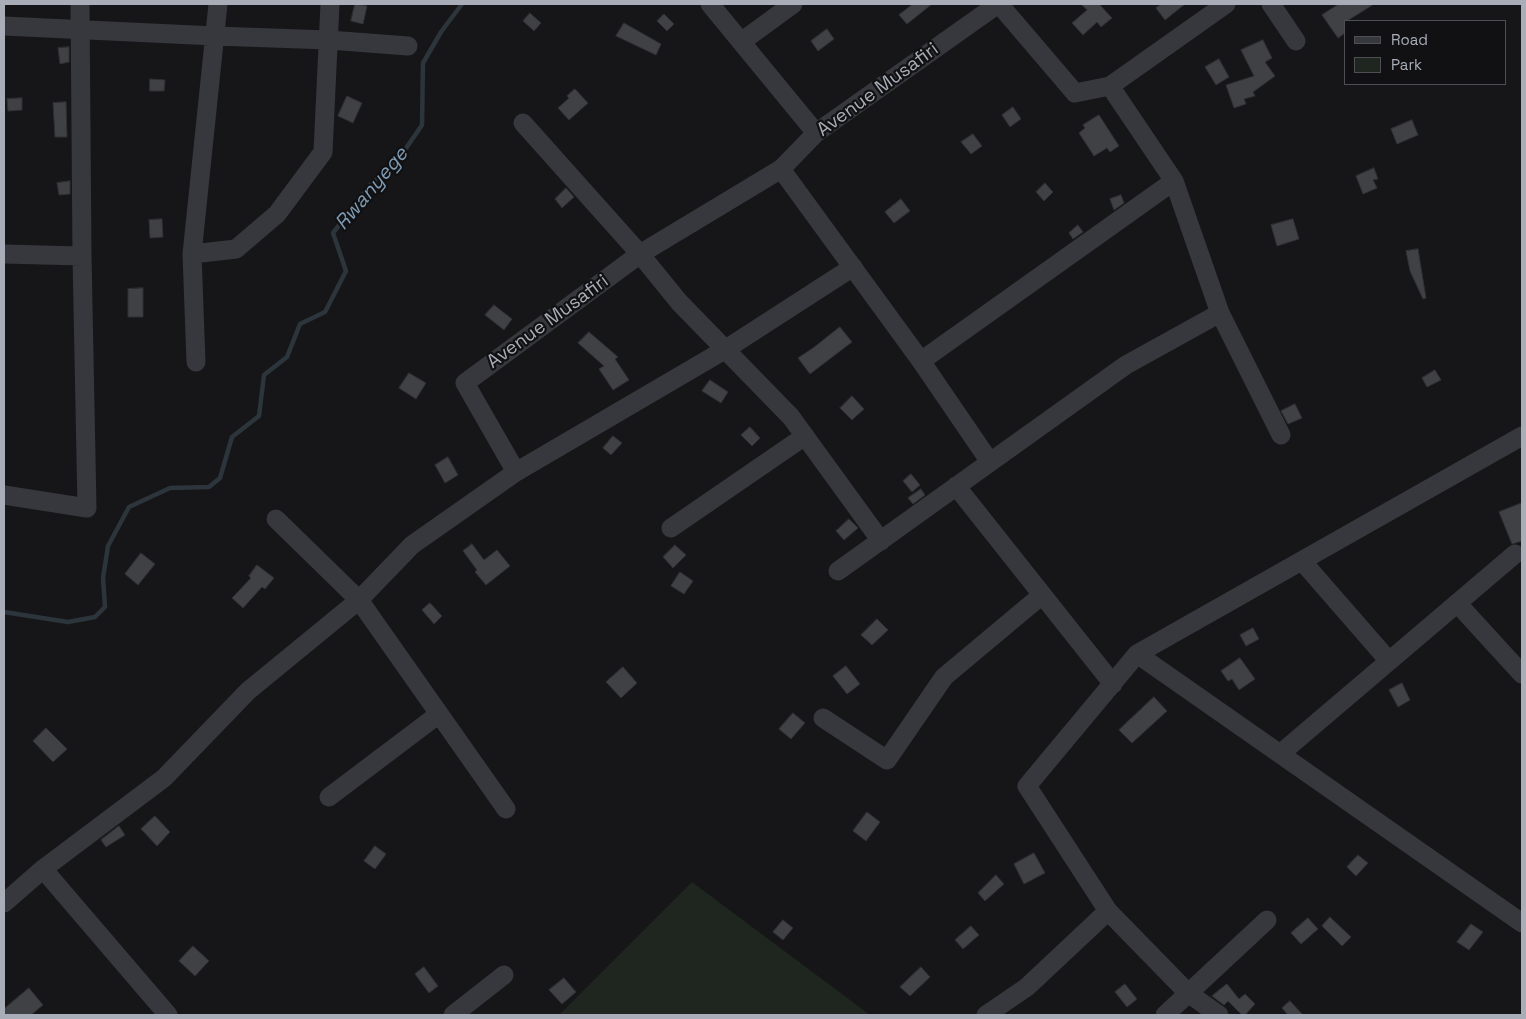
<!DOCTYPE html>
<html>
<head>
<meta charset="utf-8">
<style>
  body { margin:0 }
  #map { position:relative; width:1526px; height:1019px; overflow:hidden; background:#161618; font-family:"Space Grotesk",sans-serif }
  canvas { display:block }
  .frame { position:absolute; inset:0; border:5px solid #a8adb8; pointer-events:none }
  .legend { position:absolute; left:1344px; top:20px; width:162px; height:65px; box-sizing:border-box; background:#111113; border:1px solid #4d4f55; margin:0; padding:6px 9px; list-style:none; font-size:15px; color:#a8adb8 }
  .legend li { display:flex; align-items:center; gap:10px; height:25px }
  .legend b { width:25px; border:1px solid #4d4f55 }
</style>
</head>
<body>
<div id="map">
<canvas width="1526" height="1019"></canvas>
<div class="frame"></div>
<ul class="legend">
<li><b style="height:6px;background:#37383d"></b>Road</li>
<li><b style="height:14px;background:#1e261f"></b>Park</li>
</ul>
</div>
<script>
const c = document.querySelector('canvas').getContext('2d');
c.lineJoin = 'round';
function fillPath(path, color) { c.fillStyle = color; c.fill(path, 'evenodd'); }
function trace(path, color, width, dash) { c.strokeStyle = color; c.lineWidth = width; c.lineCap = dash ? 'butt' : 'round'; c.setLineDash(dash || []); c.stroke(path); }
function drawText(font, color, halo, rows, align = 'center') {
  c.font = font + ' "Space Grotesk",sans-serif'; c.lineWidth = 4.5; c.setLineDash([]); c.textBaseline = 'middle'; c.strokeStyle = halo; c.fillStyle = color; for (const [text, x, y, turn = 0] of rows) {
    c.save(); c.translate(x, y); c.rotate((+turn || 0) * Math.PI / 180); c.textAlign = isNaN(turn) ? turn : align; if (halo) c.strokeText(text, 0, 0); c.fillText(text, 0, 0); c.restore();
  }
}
const green = new Path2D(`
  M 692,882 L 870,1015 L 559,1015 Z`);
const stream = new Path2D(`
  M 4,612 L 68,622 L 95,617 L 105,607 L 103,578 L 108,546 L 129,507 L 170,488 L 209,487 L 220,478 L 232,437 L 259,416 L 264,375 L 287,357 L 300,324 L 325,312 L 346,271 L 333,233 L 371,184 L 398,160 L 422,125 L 423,63 L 441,32 L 462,4`);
const building = new Path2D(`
  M 355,4 L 367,6 L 363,24 L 351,21 Z
  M 913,4 L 932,4 L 907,24 L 899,15 Z
  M 1081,4 L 1099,4 L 1112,18 L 1101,27 L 1097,22 L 1083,35 L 1072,23 L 1087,10 Z
  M 1162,4 L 1185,4 L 1165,20 L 1156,8 Z
  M 1339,4 L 1374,4 L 1347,21 L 1345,21 L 1345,33 L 1338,38 L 1322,15 Z
  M 530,13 L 541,23 L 534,31 L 523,21 Z
  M 664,14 L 674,24 L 667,31 L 657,21 Z
  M 624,23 L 661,44 L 656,55 L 616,36 Z
  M 827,29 L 834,39 L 818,51 L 811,41 Z
  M 1263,40 L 1272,58 L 1265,62 L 1275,76 L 1253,92 L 1255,96 L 1244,99 L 1246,104 L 1234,108 L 1226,85 L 1254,76 L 1241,50 Z
  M 69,47 L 69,62 L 60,64 L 58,48 Z
  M 1219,59 L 1229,77 L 1216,85 L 1205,67 Z
  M 150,79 L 165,80 L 164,91 L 150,91 Z
  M 575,89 L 588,103 L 569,120 L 558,108 L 569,98 L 567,96 Z
  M 347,96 L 362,103 L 353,123 L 338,116 Z
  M 22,98 L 22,110 L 8,111 L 7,99 Z
  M 66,102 L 67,137 L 55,137 L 53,103 Z
  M 1013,107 L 1021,119 L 1010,127 L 1002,115 Z
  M 1099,115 L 1119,146 L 1110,152 L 1107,148 L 1094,156 L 1079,133 L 1085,128 L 1083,125 Z
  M 1412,120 L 1418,135 L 1397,144 L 1391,129 Z
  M 973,134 L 982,146 L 971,154 L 961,142 Z
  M 1374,168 L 1378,179 L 1373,180 L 1377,188 L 1363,194 L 1356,176 Z
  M 70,181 L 70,194 L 59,195 L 57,183 Z
  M 1045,183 L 1053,192 L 1044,201 L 1036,192 Z
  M 566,188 L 574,197 L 562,208 L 555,199 Z
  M 1121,195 L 1124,203 L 1114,210 L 1110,199 Z
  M 901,199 L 910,211 L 894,223 L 885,212 Z
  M 162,219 L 163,237 L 150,238 L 149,220 Z
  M 1293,219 L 1299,239 L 1277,246 L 1271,225 Z
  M 1078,225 L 1083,232 L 1073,239 L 1069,233 Z
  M 1418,249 L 1426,298 L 1423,299 L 1410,271 L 1406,251 Z
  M 143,288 L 143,317 L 128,317 L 128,289 Z
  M 494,305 L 512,319 L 504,330 L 485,315 Z
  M 840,327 L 852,342 L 810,374 L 798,358 L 813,348 Z
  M 589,332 L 618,357 L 615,359 L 629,380 L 613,390 L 599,369 L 604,366 L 578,343 Z
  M 1435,370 L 1441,380 L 1427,387 L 1422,378 Z
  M 409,373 L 426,383 L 416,399 L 399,388 Z
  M 710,380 L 728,392 L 721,403 L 702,391 Z
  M 852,396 L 864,409 L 852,420 L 840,408 Z
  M 1295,404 L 1302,418 L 1288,424 L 1281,411 Z
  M 750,427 L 760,438 L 752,446 L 741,435 Z
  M 613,436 L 622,443 L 611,455 L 603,448 Z
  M 448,457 L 458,475 L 445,483 L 435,465 Z
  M 911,474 L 920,485 L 912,492 L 903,481 Z
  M 921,489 L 925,495 L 913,504 L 908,498 Z
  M 1522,503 L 1522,541 L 1512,544 L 1499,512 Z
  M 849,519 L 858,528 L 844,540 L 836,531 Z
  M 472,544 L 484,560 L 497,550 L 510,566 L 486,585 L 475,572 L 477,570 L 463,551 Z
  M 675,545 L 686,555 L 673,568 L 663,557 Z
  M 141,553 L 155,564 L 138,585 L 125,574 Z
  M 257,565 L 274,578 L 265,589 L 262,587 L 243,608 L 232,598 L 251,578 L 249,576 Z
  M 680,572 L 693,581 L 684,594 L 671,586 Z
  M 430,603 L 442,616 L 434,624 L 422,610 Z
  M 877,619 L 888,630 L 872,645 L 861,635 Z
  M 1253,628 L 1259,639 L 1246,646 L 1240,635 Z
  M 1240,658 L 1255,679 L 1239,690 L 1232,679 L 1228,681 L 1221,671 Z
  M 846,666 L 860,684 L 847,694 L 833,676 Z
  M 623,667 L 637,683 L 621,698 L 606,682 Z
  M 1402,683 L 1410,700 L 1398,707 L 1389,690 Z
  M 1154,697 L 1167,711 L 1132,743 L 1119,730 Z
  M 793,713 L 805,723 L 791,739 L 779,729 Z
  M 46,728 L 67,749 L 53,762 L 33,741 Z
  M 867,812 L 880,822 L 866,841 L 853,831 Z
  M 155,816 L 170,832 L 157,846 L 141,829 Z
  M 119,826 L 125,835 L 106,847 L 101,840 Z
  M 375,846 L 386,854 L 375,869 L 364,861 Z
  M 1034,853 L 1045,873 L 1024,884 L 1014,864 Z
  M 1358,855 L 1368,863 L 1356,876 L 1347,867 Z
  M 996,875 L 1004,884 L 985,901 L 978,893 Z
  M 1330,917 L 1351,937 L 1342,946 L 1322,926 Z
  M 1308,918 L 1318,929 L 1301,944 L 1291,933 Z
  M 783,920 L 793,928 L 783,940 L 773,932 Z
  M 1471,924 L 1483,932 L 1469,950 L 1457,942 Z
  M 971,926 L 979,935 L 963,949 L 955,940 Z
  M 193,946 L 209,961 L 195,976 L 179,961 Z
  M 424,967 L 438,986 L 429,993 L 415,974 Z
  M 921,967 L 930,977 L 910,996 L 900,987 Z
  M 564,978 L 576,992 L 562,1004 L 549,990 Z
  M 1125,984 L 1137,999 L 1127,1007 L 1115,992 Z
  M 1227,984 L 1239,999 L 1245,994 L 1255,1004 L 1245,1015 L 1242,1015 L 1228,1001 L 1224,1005 L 1212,996 Z
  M 29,988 L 43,1005 L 31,1015 L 4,1015 L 4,1009 Z
  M 1290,1001 L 1303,1015 L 1288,1015 L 1282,1008 Z`);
const minor = new Path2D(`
  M 710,4 L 816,133
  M 999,4 L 1075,93 L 1110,86 L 1174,181 L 1220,313 L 1281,435
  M 1271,4 L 1296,41
  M 4,26 L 215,36 L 329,40 L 408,46
  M 741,42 L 793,4
  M 1110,86 L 1226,4
  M 523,123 L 640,254 L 679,302 L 791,417 L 881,541
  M 781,169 L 921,361 L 990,462
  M 4,254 L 82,256
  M 192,254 L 236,249 L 277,214 L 323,152 L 330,4
  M 921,361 L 1174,181
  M 196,362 L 192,254 L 218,4
  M 516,472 L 726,349 L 853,267
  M 956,486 L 1113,684
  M 4,495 L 87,508 L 82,256 L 80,4
  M 276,519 L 359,600 L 506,809
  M 671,528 L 805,436
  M 1302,561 L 1389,661
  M 838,571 L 1126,365 L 1220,313
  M 1457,603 L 1522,674
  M 1137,654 L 1522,923
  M 823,718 L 887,760 L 944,677 L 1042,595
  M 1280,754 L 1515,554
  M 329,797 L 439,714
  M 43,869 L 168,1015
  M 4,903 L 43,869 L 164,778 L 248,691 L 359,600 L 412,545 L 516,472 L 465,383 L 640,254 L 781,169 L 816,133 L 998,4
  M 453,1015 L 504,975
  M 986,1015 L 1027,987 L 1108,911
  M 1165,1015 L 1267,920
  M 1219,1015 L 1188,993 L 1108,911 L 1027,786 L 1137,654 L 1522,436`);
const streetNames = [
  ["Avenue Musafiri",878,90,-36],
  ["Avenue Musafiri",548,322,-36]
];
const waterNames = [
  ["Rwanyege",372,189,-50]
];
fillPath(green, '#1e261f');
trace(stream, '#2c353c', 4.5);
fillPath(building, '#404145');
trace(building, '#303034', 1);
trace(minor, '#37383d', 19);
drawText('19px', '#a8adb8', '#111113', streetNames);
drawText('italic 20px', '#7f9bb3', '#111113', waterNames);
</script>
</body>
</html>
